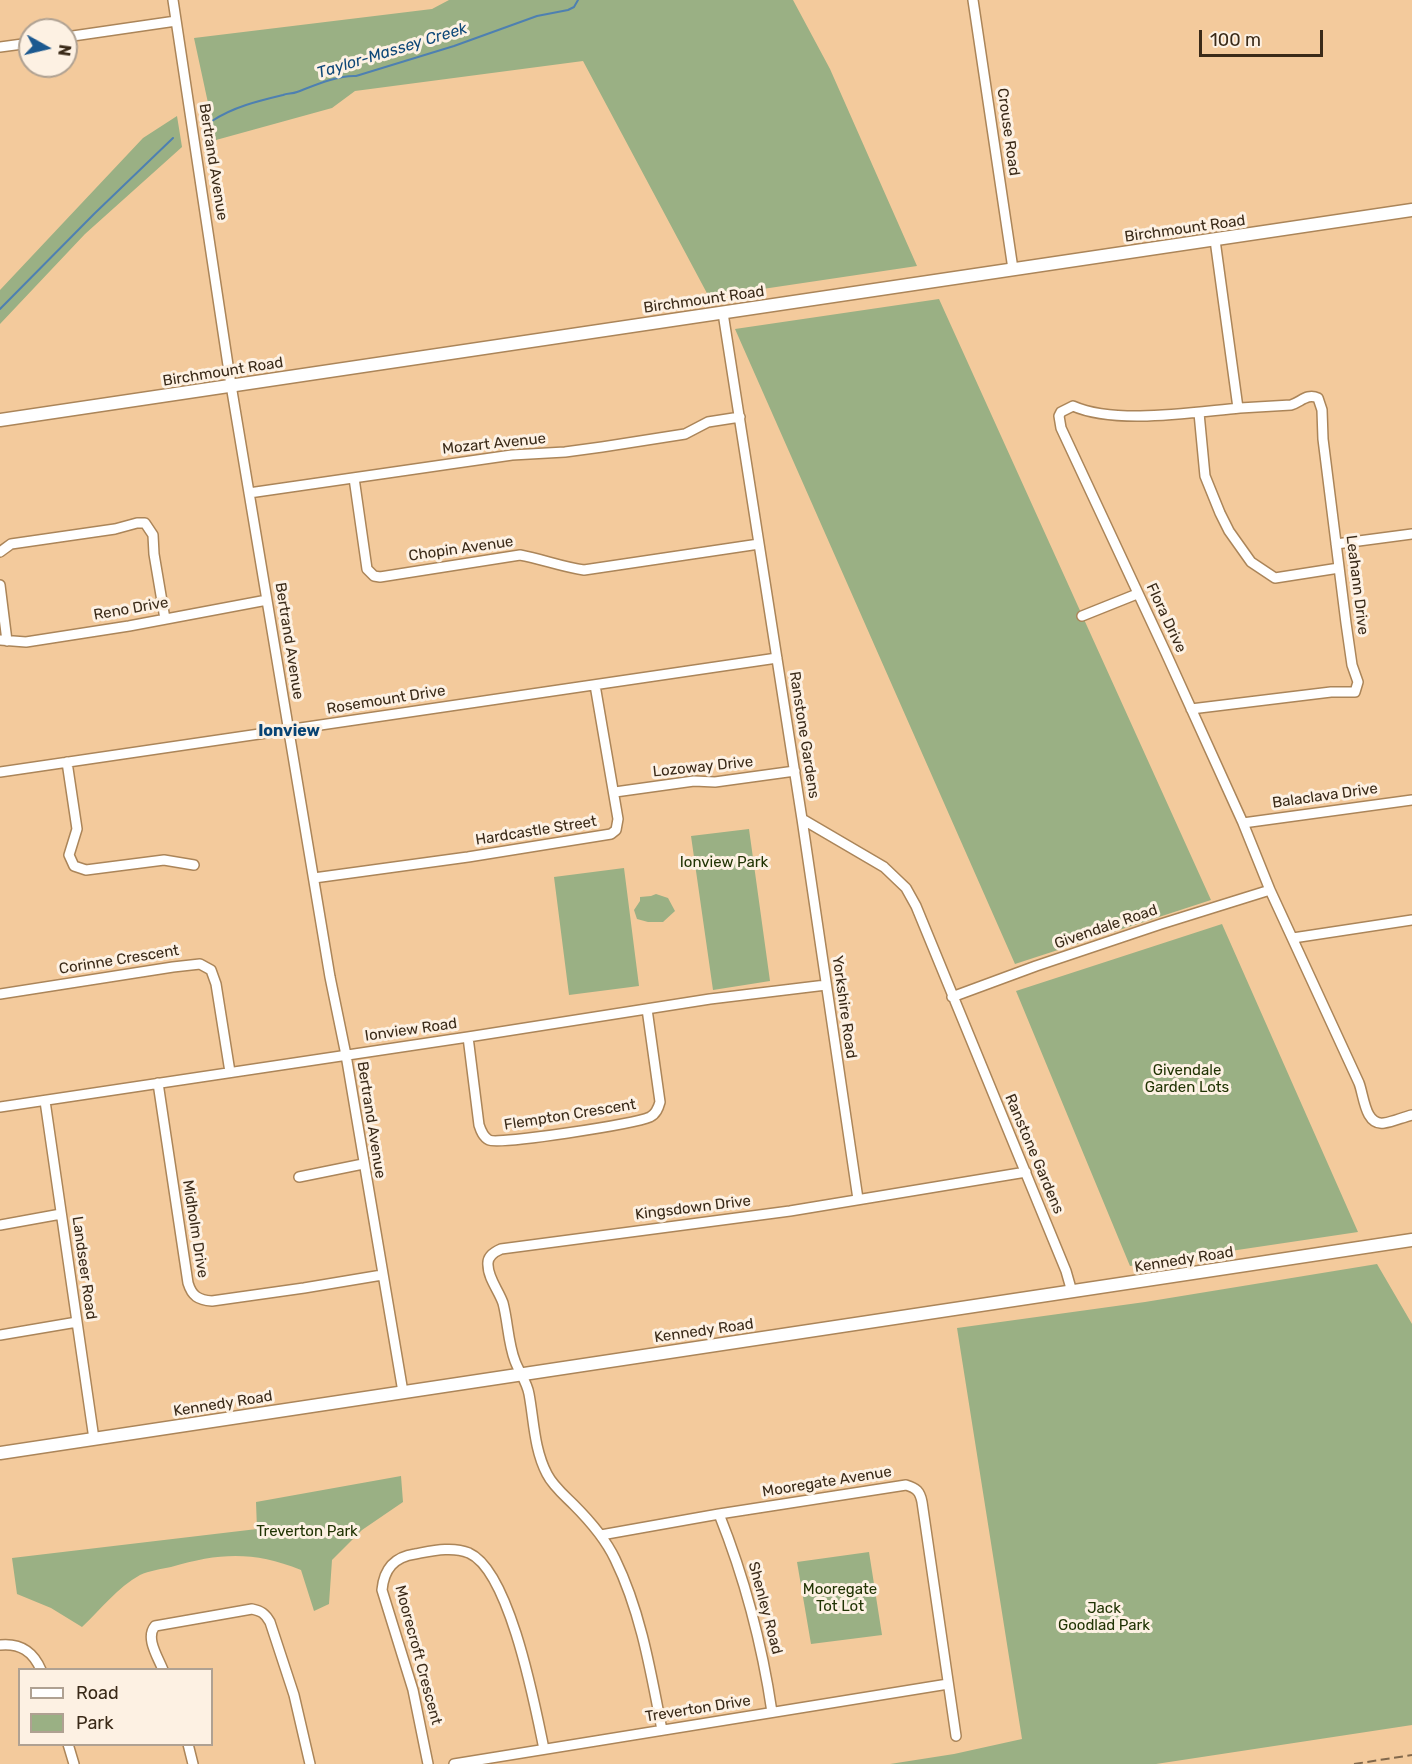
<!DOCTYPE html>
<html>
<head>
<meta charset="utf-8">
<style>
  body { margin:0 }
  #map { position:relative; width:1412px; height:1764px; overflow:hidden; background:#f3ca9c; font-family:Rubik,sans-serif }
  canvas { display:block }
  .legend { position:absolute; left:18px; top:1668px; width:195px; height:78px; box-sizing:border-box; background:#fdf1e3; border:2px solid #afa192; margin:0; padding:8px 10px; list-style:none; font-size:18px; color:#3a2a18 }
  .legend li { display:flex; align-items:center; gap:12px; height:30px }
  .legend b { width:30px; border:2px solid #afa192 }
  .north { position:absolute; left:18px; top:18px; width:60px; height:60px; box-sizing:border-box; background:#fdf1e3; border:2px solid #afa192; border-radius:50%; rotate:98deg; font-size:16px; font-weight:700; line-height:24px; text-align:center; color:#3a2a18 }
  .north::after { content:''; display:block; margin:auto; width:21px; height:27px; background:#1c5990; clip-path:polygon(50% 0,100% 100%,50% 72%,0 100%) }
  .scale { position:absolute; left:1199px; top:30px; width:124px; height:27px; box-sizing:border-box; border:3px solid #3a2a18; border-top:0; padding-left:8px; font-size:18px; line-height:21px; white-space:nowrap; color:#3a2a18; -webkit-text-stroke:4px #fdf1e3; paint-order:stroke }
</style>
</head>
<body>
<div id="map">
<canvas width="1412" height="1764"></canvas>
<ul class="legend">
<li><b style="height:8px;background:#fff"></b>Road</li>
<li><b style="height:16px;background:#9ab084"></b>Park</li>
</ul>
<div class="north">N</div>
<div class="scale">100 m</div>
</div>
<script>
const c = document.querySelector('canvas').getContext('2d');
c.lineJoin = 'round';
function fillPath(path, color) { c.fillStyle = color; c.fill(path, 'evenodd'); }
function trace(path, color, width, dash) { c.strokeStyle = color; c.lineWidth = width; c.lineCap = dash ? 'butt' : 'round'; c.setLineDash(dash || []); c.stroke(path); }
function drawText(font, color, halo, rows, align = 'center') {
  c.font = font + ' Rubik,sans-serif'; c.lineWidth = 6; c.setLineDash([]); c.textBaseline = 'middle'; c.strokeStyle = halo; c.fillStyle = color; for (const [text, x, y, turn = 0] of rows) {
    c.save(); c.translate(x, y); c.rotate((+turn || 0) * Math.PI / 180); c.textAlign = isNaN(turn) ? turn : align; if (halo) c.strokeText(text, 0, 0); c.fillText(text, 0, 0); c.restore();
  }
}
const green = new Path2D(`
  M 449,0 L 793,0 L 830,69 L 917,266 L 709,297 L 583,61 L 355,91 L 332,108 L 216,140 L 194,38 L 432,9 Z
  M 177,116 L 182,147 L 85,234 L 0,324 L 0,290 L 143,138 Z
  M 939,299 L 1211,900 L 1015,964 L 735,329 Z
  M 749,829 L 770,981 L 713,990 L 691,836 Z
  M 624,868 L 639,986 L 569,995 L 554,877 Z
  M 656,894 L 668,898 L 675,911 L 663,922 L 648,922 L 637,919 L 634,910 L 640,901 L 640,897 L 651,896 Z
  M 1222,924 L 1358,1232 L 1130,1266 L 1016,991 Z
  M 1377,1264 L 1412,1324 L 1412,1725 L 1156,1764 L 890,1764 L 954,1754 L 1022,1739 L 957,1328 L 1145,1302 Z
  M 401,1476 L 403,1502 L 362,1530 L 332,1560 L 329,1604 L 314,1611 L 301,1570 C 253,1551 220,1553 171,1567 C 161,1569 149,1571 140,1575 C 118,1587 100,1610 82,1627 L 51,1608 L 17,1594 L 12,1558 L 257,1529 L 256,1502 Z
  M 869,1552 L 882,1635 L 811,1644 L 797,1562 Z`);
const stream = new Path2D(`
  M 212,121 C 233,107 258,101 283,95 C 287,93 292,94 297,92 C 313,86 338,75 356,76 L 454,46 L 537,16 L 568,10 L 574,7 L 578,0
  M 0,309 L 94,214 L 173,138`);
const minor = new Path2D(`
  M 173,0 L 231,385 L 330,977 L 346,1055 L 403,1392
  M 973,0 L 1013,269
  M 66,37 L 176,21
  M 0,47 L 30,43
  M 1215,240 L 1238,408
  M 723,313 L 802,819 L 858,1199
  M 1199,413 L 1205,476 L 1220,513 L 1229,531 L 1251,562 L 1275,578 L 1339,568
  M 354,478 L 367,569 L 374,576 L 380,577 L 520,555 C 542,559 562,567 584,570 L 759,544
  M 249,493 L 512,455 L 565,452 L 602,447 L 685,434 L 708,422 L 740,417
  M 1336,544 L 1412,534
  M 0,552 L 11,544 L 115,529 L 137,523 L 145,523 L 153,535 L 154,554 L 165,619
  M 0,585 L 7,641
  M 1082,616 L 1137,594
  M 0,640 L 26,642 L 129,626 L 267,600
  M 1191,709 L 1331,692 L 1355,692 L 1358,682 L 1352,665 L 1346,623 L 1323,439 L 1322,410 L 1318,398 C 1307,393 1301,402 1291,405 C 1274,406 1257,407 1240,408 C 1194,412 1116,425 1073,406 L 1061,412 L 1059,416 L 1061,428 L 1165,651 L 1243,823 L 1270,890 L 1359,1083 C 1364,1096 1365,1126 1384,1123 C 1393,1122 1403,1117 1412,1115
  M 67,762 L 77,829 L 69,855 L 74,866 L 86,870 L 164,860 L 194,865
  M 0,772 L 777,658
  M 615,792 L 694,781 L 715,782 L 795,771
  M 802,819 L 884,867 L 906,888 L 916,906 L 1066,1271 L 1072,1292
  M 1243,823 L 1412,800
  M 314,878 L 468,857 L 611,834 L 616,830 L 618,819 L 595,685
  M 1293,938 L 1412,920
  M 0,994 L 173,967 L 200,964 L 211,970 L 216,984 L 230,1072
  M 952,997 L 1036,966 L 1161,924 L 1270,890
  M 468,1037 L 479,1125 C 481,1131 483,1137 489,1140 C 499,1145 634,1124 650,1117 C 656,1114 658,1109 660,1102 L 647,1009
  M 158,1083 L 188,1283 C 192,1296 198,1300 212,1301 L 304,1288 L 382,1275
  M 45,1101 L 94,1439
  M 0,1107 L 468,1037 L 710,999 L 826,985
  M 299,1177 L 363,1164
  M 0,1225 L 61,1214
  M 0,1335 L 77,1322
  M 719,1514 C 745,1579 762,1644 772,1712
  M 601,1535 L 719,1514 L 906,1485 C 916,1488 920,1491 922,1502 L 956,1736
  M 0,1645 C 20,1643 33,1651 41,1670
  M 163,1670 C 158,1657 145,1638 155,1626 L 252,1609 C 261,1611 265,1613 270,1622 L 294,1695 L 310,1764
  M 662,1730 C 651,1673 641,1612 615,1559 C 605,1538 590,1521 574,1505 C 564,1495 553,1486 547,1474 C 534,1449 534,1421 529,1394 C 527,1382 519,1372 515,1361 C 508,1343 508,1322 503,1303 C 499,1291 488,1278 488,1265 C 487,1257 494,1252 501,1249 L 790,1211 L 1026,1172
  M 68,1744 L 74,1764
  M 188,1744 L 193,1764
  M 428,1764 L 413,1690 L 382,1590 C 384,1569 394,1557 415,1554 C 432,1551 452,1546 469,1553 C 510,1571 535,1706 544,1749
  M 454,1764 L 948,1684`);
const major = new Path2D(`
  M 0,420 L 1412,210
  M 0,1453 L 1412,1240`);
const rail = new Path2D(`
  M 1354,1764 L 1412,1755`);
const streetNames = [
  ["Crouse Road",1008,132,82],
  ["Bertrand Avenue",213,162,81],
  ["Birchmount Road",1185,229,-8],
  ["Birchmount Road",704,300,-8],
  ["Birchmount Road",223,372,-9],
  ["Mozart Avenue",494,444,-6],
  ["Chopin Avenue",461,549,-8],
  ["Leahann Drive",1357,585,83],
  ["Reno Drive",131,609,-10],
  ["Flora Drive",1166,618,65],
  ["Bertrand Avenue",289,641,81],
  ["Rosemount Drive",386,700,-9],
  ["Ranstone Gardens",804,735,81],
  ["Lozoway Drive",703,767,-6],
  ["Balaclava Drive",1325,796,-8],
  ["Hardcastle Street",536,831,-9],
  ["Givendale Road",1106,927,-19],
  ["Corinne Crescent",119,960,-9],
  ["Yorkshire Road",844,1007,82],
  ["Ionview Road",411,1030,-8],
  ["Flempton Crescent",570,1115,-9],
  ["Bertrand Avenue",371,1120,81],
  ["Ranstone Gardens",1034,1154,67],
  ["Kingsdown Drive",693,1208,-7],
  ["Midholm Drive",195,1229,81],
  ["Kennedy Road",1184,1260,-9],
  ["Landseer Road",84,1268,82],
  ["Kennedy Road",704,1331,-8],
  ["Kennedy Road",223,1404,-9],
  ["Mooregate Avenue",827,1482,-9],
  ["Shenley Road",765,1608,75],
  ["Moorecroft Crescent",418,1655,75],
  ["Treverton Drive",698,1709,-9]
];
const parkNames = [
  ["Ionview Park",724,863],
  ["Givendale",1187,1071],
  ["Garden Lots",1187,1088],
  ["Treverton Park",307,1532],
  ["Mooregate",840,1590],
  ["Tot Lot",840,1607],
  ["Jack",1104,1609],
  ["Goodlad Park",1104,1626]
];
const waterNames = [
  ["Taylor-Massey Creek",392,51,-17]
];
const neighbourhoodNames = [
  ["Ionview",289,731]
];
fillPath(green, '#9ab084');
trace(stream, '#4e80b1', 2);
trace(minor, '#ab8559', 12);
trace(major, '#ab8559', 15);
trace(minor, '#fff', 9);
trace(major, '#fff', 12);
trace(rail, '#82694c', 2, [9, 4.5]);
drawText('15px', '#3a2a18', '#fdf1e3', streetNames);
drawText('15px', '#213404', '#fdf1e3', parkNames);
drawText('italic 16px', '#0f4878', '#fdf1e3', waterNames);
drawText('bold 16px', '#074374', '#fdf1e3', neighbourhoodNames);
</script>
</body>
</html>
